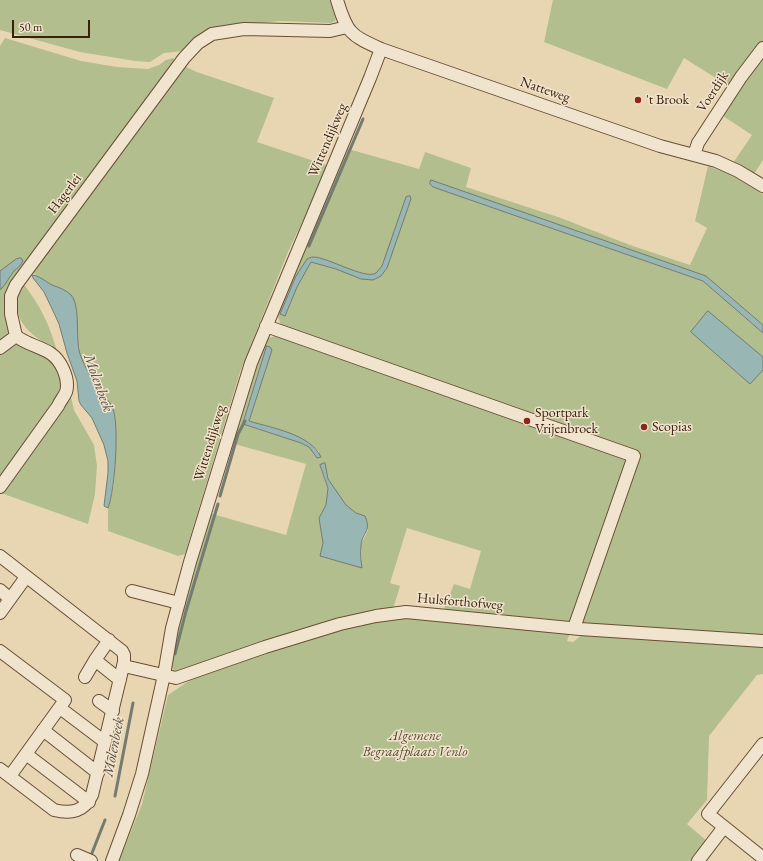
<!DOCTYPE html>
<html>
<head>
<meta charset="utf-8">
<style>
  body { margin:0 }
  #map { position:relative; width:763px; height:861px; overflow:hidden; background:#e8d6b3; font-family:"EB Garamond",serif }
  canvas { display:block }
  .scale { position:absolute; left:12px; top:20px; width:78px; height:18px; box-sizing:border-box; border:2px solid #3d2009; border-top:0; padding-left:5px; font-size:12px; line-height:14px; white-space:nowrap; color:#3d2009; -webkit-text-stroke:3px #f0e4ce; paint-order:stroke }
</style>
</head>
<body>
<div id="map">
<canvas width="763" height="861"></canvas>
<div class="scale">50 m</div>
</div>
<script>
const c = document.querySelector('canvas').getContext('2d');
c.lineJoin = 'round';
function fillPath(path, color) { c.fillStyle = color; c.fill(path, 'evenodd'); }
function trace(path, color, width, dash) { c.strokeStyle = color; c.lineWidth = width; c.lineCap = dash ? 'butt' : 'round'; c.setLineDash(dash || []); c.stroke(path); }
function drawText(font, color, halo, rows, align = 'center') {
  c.font = font + ' "EB Garamond",serif'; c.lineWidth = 3; c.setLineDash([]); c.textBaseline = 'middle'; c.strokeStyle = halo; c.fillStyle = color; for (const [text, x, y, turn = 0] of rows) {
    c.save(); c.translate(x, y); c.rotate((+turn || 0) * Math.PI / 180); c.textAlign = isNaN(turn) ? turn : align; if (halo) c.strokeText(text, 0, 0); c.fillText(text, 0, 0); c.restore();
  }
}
const green = new Path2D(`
  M 0,0 L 332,0 L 337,15 L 335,21 L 331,23 L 280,21 L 244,25 L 183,51 L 164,53 L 150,62 L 135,61 L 80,52 L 0,30 Z
  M 553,0 L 763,0 L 763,43 L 730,87 L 684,58 L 667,89 L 544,42 Z
  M 5,38 L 81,61 L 117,67 L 148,69 L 159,65 L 166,60 L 173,58 L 176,62 L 8,305 L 8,332 L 6,338 L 11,346 L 21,344 L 54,361 C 60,376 64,381 57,397 L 0,477 L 0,46 Z
  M 763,56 L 763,160 L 754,174 L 733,163 L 752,135 L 720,114 Z
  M 186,67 L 197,72 L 274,98 L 257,142 L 329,166 L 288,252 L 240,372 L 185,554 L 178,556 L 108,531 L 108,508 L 114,485 L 115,458 L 115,415 L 112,407 L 101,392 L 85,366 L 79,352 L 77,339 L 77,328 L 71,296 C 60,287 42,284 33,272 Z
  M 348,149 L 419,169 L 425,152 L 471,168 L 466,187 L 561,218 L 630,245 L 690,265 L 707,228 L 695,221 L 708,166 L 729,174 L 763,194 L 763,325 L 706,276 L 433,187 L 703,281 L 763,333 L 763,637 L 586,624 L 581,620 L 570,621 L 444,609 L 454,584 L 470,589 L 481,551 L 407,528 L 390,583 L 400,586 L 393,609 L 175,671 L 170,666 L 180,618 L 209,513 L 286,535 L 306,464 L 231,443 L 266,339 L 278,335 L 281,326 L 277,313 L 300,257 ZM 272,350 L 249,421 L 285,432 L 319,451 L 317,458 L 309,447 L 301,443 L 243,424 ZM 320,465 C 331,484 342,510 365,516 L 368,530 L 361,544 L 362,568 L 323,543 L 319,518 L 326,505 L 328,488 Z
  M 22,282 C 40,305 49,323 57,351 C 37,338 15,327 17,300 C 18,294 21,288 22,282 Z
  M 70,392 L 74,410 L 94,445 L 97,466 L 95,494 L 88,524 L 1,493 Z
  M 409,618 L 570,633 L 567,641 L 573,642 L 583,634 L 763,646 L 763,674 L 757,675 L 709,736 L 707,800 L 687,824 L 707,841 L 691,861 L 119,861 L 142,804 L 168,695 L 193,678 L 262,652 L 347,628 L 381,621 Z`);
const water = new Path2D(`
  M 431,180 L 706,276 L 763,325 L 763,333 L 703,281 L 433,187 L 430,184 Z
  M 410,196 L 411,199 L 387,268 L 381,276 L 373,280 L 361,279 L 336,269 L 311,262 L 297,287 L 285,316 L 280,314 L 296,276 L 307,259 C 309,258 311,257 313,257 C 328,257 365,280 376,273 C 378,271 380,268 382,266 L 406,197 Z
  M 21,258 L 23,261 C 21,265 18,268 14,271 C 9,277 6,285 0,290 L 0,271 L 16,259 Z
  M 33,275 C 40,276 46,282 52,285 C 58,287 66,290 71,295 C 81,306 75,339 80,354 C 85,368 92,380 101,391 C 104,396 109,401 112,406 C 120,421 115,491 108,508 L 104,506 L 108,473 L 108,461 L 104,445 L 92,418 L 81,405 L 79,401 L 77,381 L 67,353 L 59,324 L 54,313 L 44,292 L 33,278 Z
  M 708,311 L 763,357 L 763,370 L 750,384 L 691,332 Z
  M 267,346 L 270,347 L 272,350 L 249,421 C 272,428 310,434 321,457 L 317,458 L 309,447 L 301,443 L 243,424 Z
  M 325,463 L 328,479 L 346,505 L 356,513 L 365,516 C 372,533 362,531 361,546 C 360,553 361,561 362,568 L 320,556 L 323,543 L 319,518 L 326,505 L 328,488 L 320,465 Z`);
const stream = new Path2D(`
  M 309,246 L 363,119
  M 220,496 L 238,434 L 245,421
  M 175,654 L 186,611 L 218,504
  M 115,796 L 133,703
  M 92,853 L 105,820`);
const minor = new Path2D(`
  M 337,0 C 347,33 350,35 381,49 L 660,146 L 716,161 L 738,171 L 763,186
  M 694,155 L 698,143 L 741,77 L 763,48
  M 266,326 L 634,456 L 574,628
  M 0,348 L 16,336
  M 0,487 L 58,406 C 60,401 64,397 66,392 C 70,379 61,360 50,353 C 39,346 26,344 16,336 L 11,314 L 11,296 L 16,285 L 184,58 L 198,43 L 212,34 L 244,29 L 330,31 L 347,27
  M 0,556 L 122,651 L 124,655 L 124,662 L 92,795 C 84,812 71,814 54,810 L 0,769
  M 0,590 L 10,599
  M 132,591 L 179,603
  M 0,613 L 26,577
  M 0,651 L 65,700 L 10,776
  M 95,660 L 120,680
  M 124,666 L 176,678 L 265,647 L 340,624 L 376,616 L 406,612 L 580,629 L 763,641
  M 85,677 L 95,660 L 109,640
  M 99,701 L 113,711
  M 60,708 L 105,742
  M 43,730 L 98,773
  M 763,744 L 708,814 L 763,858
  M 26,754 L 89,802
  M 77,855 L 91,861
  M 112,861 L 129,815 L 142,774 L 164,675 L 172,628 L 190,562 L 251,363 L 370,78 L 381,49
  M 698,861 L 724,827`);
const markers = [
  [638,100,4,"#8f2418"],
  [527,421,4,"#8f2418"],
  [644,427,4,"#8f2418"]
];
const streetNames = [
  ["Natteweg",545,90,19],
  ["Voerdijk",713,92,-57],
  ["Wittendijkweg",328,140,-67],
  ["Hagerlei",65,194,-53],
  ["Wittendijkweg",210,443,-73],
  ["Hulsforthofweg",460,602,5]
];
const poiNames = [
  ["'t Brook",646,100],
  ["Sportpark",535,413],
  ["Vrijenbroek",535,429],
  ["Scopias",652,427]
];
const parkNames = [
  ["Algemene",415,736],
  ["Begraafplaats Venlo",415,752]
];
const waterNames = [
  ["Molenbeek",98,383,70],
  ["Molenbeek",114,747,-79]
];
fillPath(green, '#b3be8f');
fillPath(water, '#98b7b4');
trace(water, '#747b70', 1);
trace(stream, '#747b70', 3);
trace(minor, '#684e34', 14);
trace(minor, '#f0e4ce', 12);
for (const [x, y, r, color] of markers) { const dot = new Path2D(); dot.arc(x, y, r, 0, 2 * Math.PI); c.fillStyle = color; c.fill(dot); trace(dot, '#f0e4ce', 1.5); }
drawText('14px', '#3d2009', '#f0e4ce', streetNames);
drawText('14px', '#3d2009', '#f0e4ce', poiNames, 'left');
drawText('italic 14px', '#5a482a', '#f0e4ce', parkNames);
drawText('italic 15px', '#584d3c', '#f0e4ce', waterNames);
</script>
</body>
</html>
